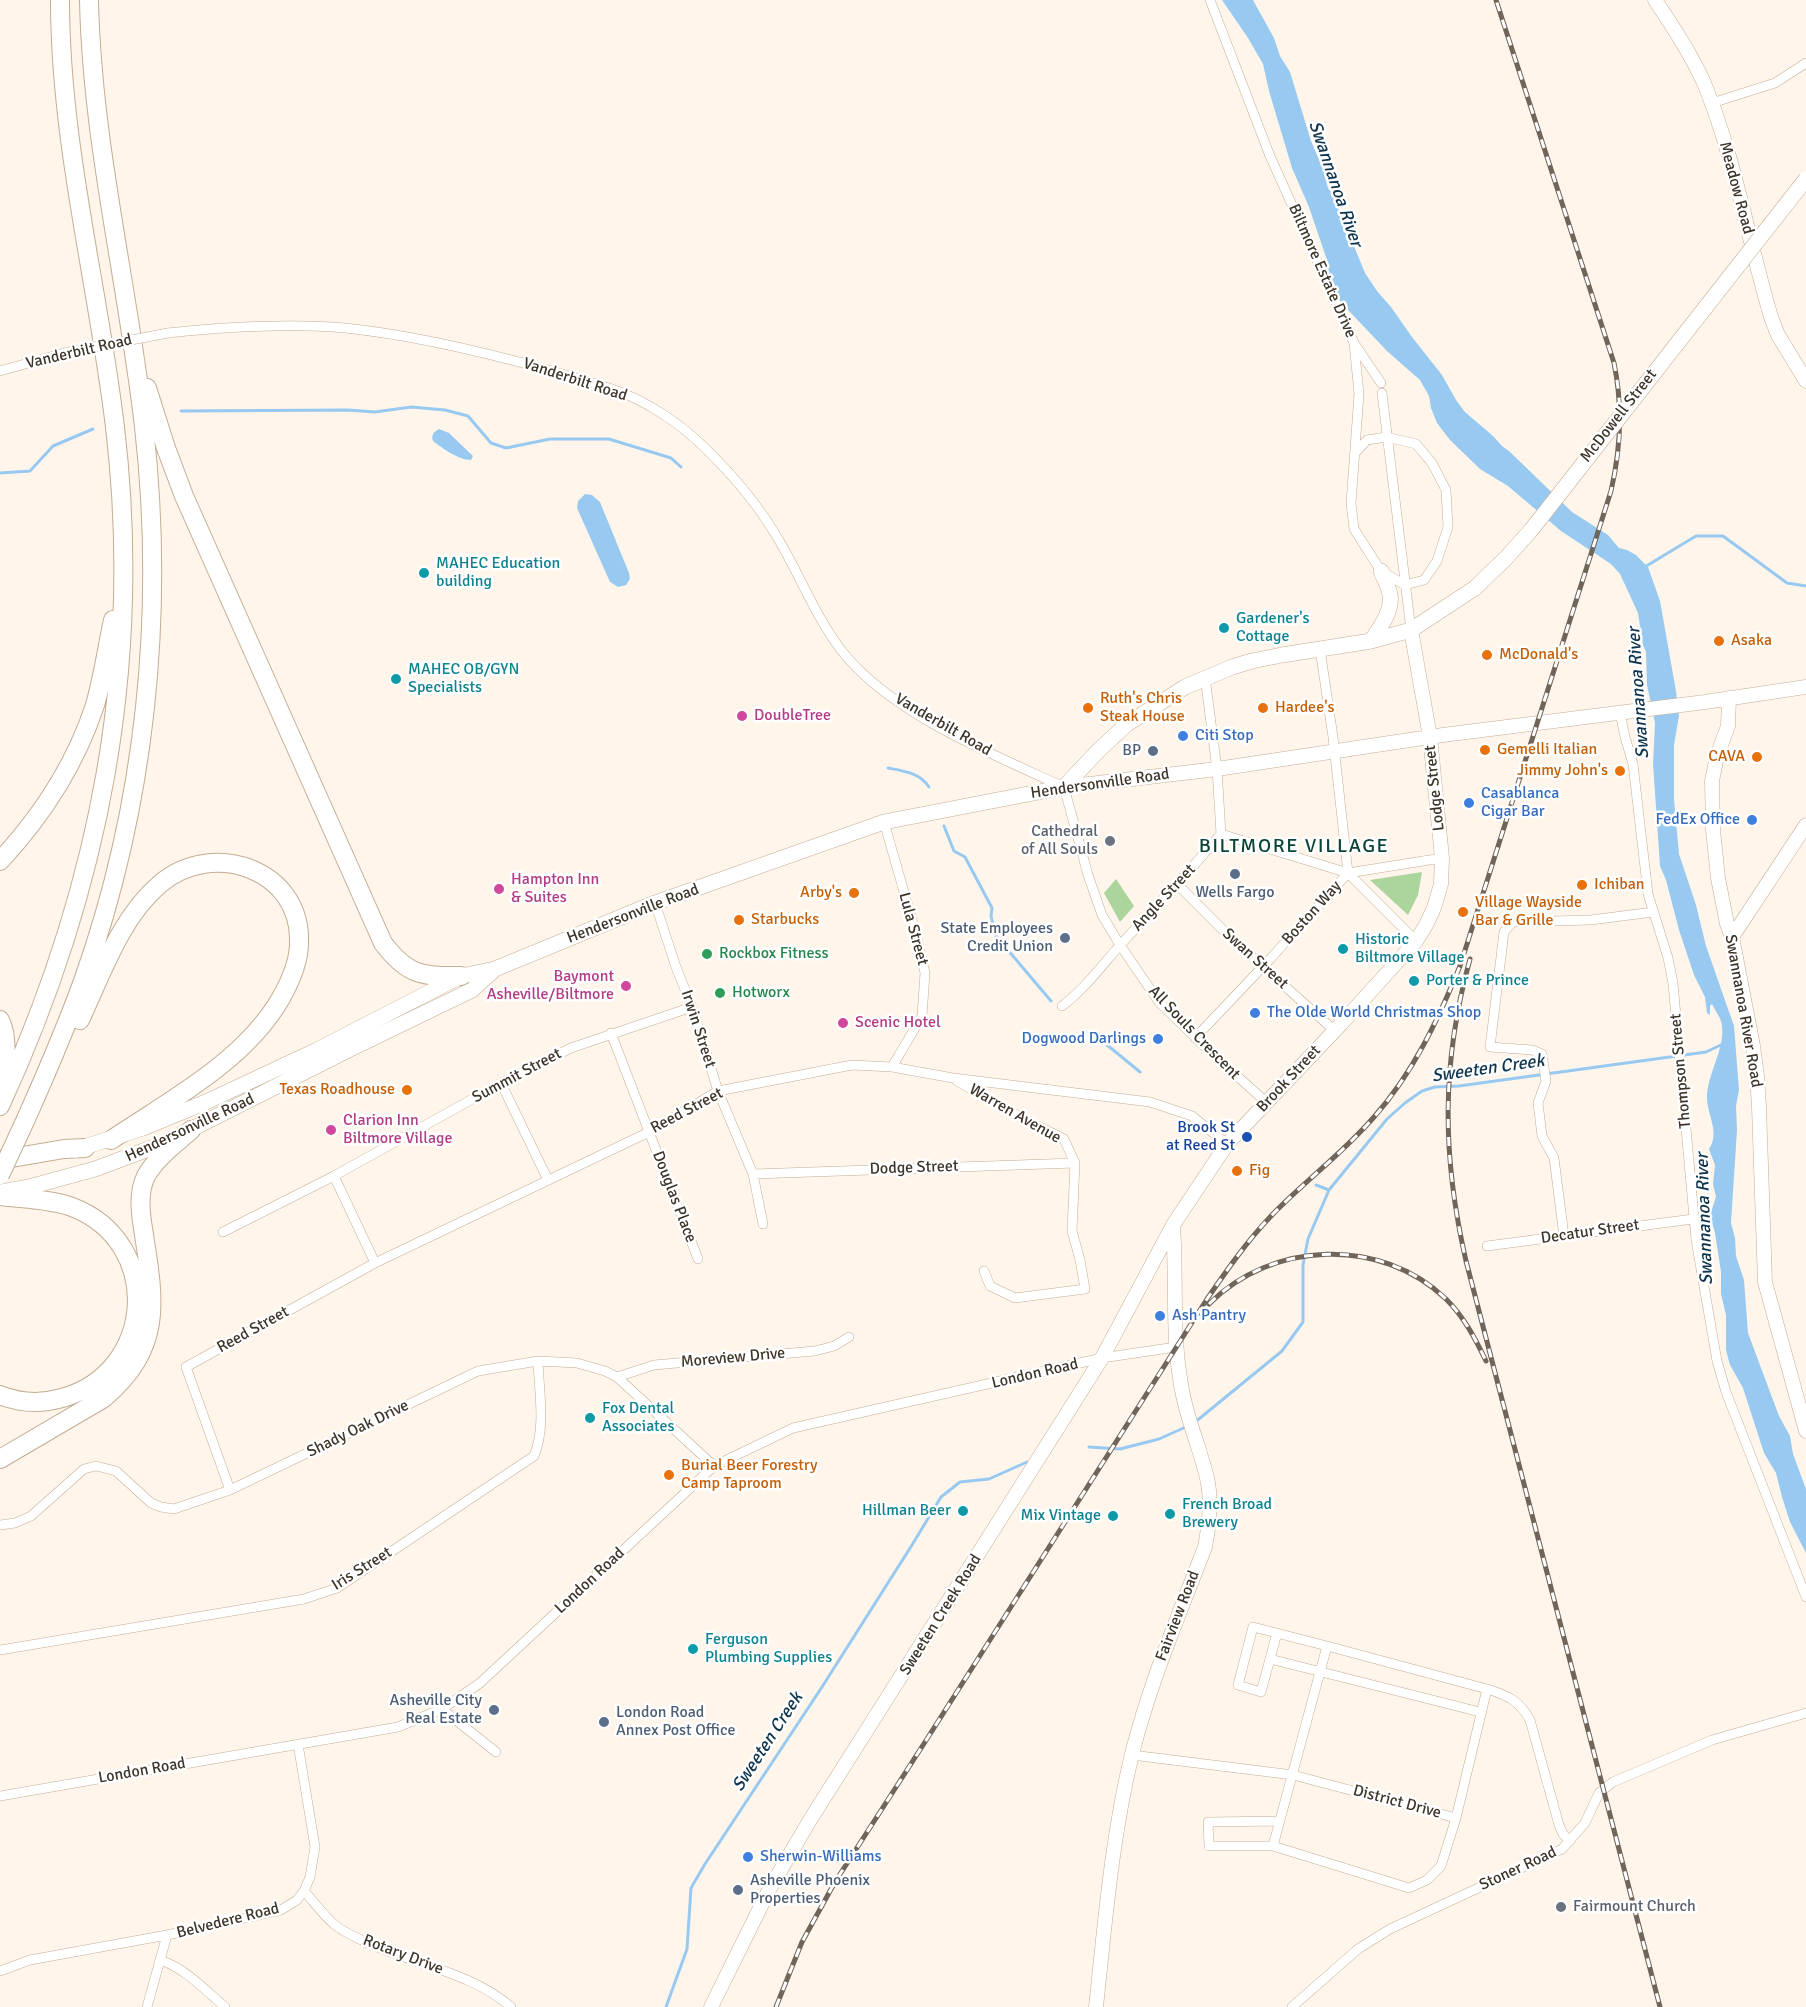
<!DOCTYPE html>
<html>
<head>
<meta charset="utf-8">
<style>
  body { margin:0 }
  canvas { display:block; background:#fff5eb }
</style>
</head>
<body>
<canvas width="1806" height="2007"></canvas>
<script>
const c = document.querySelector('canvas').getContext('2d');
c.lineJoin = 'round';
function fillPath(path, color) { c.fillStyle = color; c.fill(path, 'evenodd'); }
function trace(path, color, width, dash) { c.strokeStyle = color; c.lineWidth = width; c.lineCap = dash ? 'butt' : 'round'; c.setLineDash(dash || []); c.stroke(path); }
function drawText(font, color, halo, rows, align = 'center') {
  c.font = font + ' Signika,sans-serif'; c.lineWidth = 5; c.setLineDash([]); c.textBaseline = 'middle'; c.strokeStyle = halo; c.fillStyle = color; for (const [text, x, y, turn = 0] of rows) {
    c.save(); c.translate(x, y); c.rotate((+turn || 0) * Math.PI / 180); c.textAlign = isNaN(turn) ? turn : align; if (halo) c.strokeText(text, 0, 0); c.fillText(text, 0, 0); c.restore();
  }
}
const green = new Path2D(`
  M 1422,872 L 1418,895 L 1408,915 L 1370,880 Z
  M 1116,879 L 1134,906 L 1120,922 L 1104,893 Z`);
const water = new Path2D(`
  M 1222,0 L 1253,0 L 1274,38 L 1280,56 L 1290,72 L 1311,141 L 1323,169 L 1328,188 L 1333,195 L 1365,273 L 1377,291 L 1391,307 L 1412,337 L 1442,375 L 1456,400 L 1465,412 L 1493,436 L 1502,446 L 1509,451 L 1572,512 L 1608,535 L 1619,548 L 1627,550 L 1636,555 L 1648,567 L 1660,601 L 1676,691 L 1679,716 L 1674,745 L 1674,799 L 1679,854 L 1696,905 L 1706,946 L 1734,1026 L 1739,1090 L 1736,1106 L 1737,1130 L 1731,1223 L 1735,1238 L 1736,1256 L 1744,1280 L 1748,1333 L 1779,1416 L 1790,1436 L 1793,1454 L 1806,1489 L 1806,1553 L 1790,1522 L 1782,1497 L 1776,1473 L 1764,1453 L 1743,1388 L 1730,1365 L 1726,1350 L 1726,1315 L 1721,1294 L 1721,1272 L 1715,1233 L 1710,1215 L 1716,1197 L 1713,1184 L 1715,1165 L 1709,1149 C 1720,1133 1708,1117 1707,1099 C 1706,1075 1728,1045 1721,1021 C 1719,1016 1715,1010 1712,1004 L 1710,1006 L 1710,1015 L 1707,1013 L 1705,997 L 1694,975 L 1679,930 L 1666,880 L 1660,866 L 1653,764 L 1655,723 L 1647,685 L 1646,652 L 1643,645 L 1638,613 L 1620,574 L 1611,564 L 1561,531 L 1508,486 L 1480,469 L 1450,440 L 1437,423 L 1431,408 L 1429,396 L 1420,380 L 1387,351 L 1331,292 L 1327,260 L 1309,207 L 1292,168 L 1269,91 L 1263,64 L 1248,38 Z
  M 439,429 L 449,433 L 473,456 L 471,460 C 459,460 443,449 433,441 C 431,436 433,432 439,429 Z
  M 585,494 L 592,495 L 600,502 L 629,573 L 630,579 L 626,585 L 618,587 L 610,582 L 577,508 L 578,501 Z`);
const stream = new Path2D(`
  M 181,411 L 348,410 L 375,412 L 411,407 L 445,410 L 468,416 L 491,443 L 506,448 L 550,439 L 609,439 L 671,458 L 681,467
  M 0,473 L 30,471 L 53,446 L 93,429
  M 1643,568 L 1696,536 L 1723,536 L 1787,583 L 1806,586
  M 888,768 C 904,771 920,773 929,787
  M 944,826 L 954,851 L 965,857 L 992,908 L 991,916 L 996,936 L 1051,1001
  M 1101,1040 L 1140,1072
  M 1316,1185 L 1329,1190
  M 1194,1423 L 1282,1351 L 1303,1322 L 1303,1265 L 1308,1239 L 1329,1190 L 1387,1119 L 1405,1103 L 1422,1091 L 1435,1087 L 1459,1086 L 1706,1052 L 1723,1044
  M 1089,1447 L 1120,1449 L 1159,1439 L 1188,1426
  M 666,2007 L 687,1949 L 691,1888 L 705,1864 L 822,1687 L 912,1545 L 941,1497 L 960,1482 L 989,1479 L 1027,1462`);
const street = new Path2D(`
  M 1210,0 L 1270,156 L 1354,343 L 1381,383
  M 1712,103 L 1775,83 L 1806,63
  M 168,333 C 225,327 288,323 345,328 C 413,335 480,351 545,369 C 568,376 590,382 612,389 C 645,400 678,422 703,446 C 732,474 760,507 780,542 C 801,578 816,617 841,650 C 891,714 992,754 1064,787 L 1088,875 L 1102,915 L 1120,945 L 1159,1002 L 1204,1046 L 1267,1103
  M 1354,343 L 1359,394 L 1351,503 L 1354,529 L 1381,571 L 1405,585 L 1424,580 L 1437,561 L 1448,527 L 1446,490 L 1432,463 L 1416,444 L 1386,437 L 1367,440 L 1355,453
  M 0,371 L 68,352
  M 1382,393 L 1411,630
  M 1620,713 L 1625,737 L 1633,764 L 1648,894 L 1668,958 L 1673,983 L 1696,1240 L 1717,1361 L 1726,1392 L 1806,1597
  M 884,822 L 916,934 L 925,973 L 922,1016 L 892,1067
  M 1221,834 L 1348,873 L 1442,858
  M 1348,873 L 1416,941
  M 1178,885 L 1231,938 L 1335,1031
  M 655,903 L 676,967 L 692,1007 L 718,1091 L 753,1174 L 763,1224
  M 1062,1006 C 1085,989 1102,965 1122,943 C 1156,907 1189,872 1221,834 L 1217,769 L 1205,677
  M 611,1033 L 698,1259
  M 1195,1038 L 1271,958 L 1348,873 L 1333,737 L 1320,649
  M 957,1081 L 1024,1119 L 1064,1139 L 1075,1163 L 1072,1231 L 1080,1260 L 1085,1289 L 1015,1298 L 990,1286 L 984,1271
  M 501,1083 L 548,1180
  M 753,1174 L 1075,1163
  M 334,1176 L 375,1263
  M 223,1232 L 334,1176 L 501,1083 L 571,1048 L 692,1007
  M 1564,1236 L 1554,1158 L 1542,1136 L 1538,1103 L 1546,1081 L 1542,1054 L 1532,1050 L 1490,1047 L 1504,932 L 1513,922 L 1591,920 L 1653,912
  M 1487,1246 L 1693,1219
  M 617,1377 L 654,1365 L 815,1351 L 834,1346 L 849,1337
  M 230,1490 L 186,1367 L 375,1263 L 649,1132 L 718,1091 L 852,1065 L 892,1067 L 953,1078 L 1150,1102 L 1192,1116 L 1227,1144
  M 0,1525 L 15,1523 L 31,1516 L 84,1469 L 96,1466 L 116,1471 L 151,1503 L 161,1507 L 174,1509 L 230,1490 L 478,1371 L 538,1361 L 577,1363 L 605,1371 L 617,1377 L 714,1466
  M 1277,1633 L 1261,1692 L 1238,1685 L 1253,1627 L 1327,1646
  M 0,1650 L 304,1599 L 337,1588 L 534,1456 C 546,1427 539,1392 538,1361
  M 1270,1659 L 1480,1712
  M 442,1709 L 496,1752
  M 1132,1755 L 1293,1775 L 1456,1818 L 1487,1689
  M 0,1796 L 398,1727 L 442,1709 L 480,1683 L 714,1466 L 793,1428 L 1102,1358 L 1176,1347
  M 1456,1818 L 1441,1866 L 1427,1880 L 1409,1888 L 1273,1846 L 1327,1646 L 1487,1689 C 1507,1695 1520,1701 1530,1720 L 1559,1825 L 1563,1834 L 1570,1841
  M 1273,1846 L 1209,1846 L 1208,1822 L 1280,1821
  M 304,1891 C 314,1902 324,1916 335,1925 C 345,1933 357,1938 368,1943 C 415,1965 471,1972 511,2007
  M 160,1960 C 185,1968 205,1990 225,2007
  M 0,1971 L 30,1960 L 167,1935 L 281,1910 L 297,1900 L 304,1891 L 310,1877 L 315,1847 L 298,1744
  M 147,2007 L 167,1935
  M 1292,2007 L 1358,1949 L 1390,1929 L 1562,1849 L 1585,1823 L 1599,1793 L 1613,1782 L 1712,1740 L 1806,1713`);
const secondary = new Path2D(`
  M 1655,0 C 1673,27 1691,54 1704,83 C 1735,158 1748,240 1771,317 L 1778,335 L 1806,381
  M 1729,698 L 1728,726 L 1717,756 L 1712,781 L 1713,830 L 1718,878 L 1727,924 L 1732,937 L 1753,1046 L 1757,1076 L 1759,1107 L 1765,1282 L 1806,1431
  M 1064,787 L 1217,769 L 1443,735 L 1705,702 L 1806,687
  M 1732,937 L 1806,825
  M 711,2007 L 770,1888 L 810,1820 L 1102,1358 L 1173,1225 L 1227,1144 L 1341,1024 L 1416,941 L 1426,925 L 1434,908 L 1441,884 L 1442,858 L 1430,737 L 1411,630
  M 1096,2007 C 1105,1922 1112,1836 1132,1754 C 1150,1682 1179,1615 1205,1547 C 1209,1526 1212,1504 1208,1483 C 1202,1453 1189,1425 1183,1395 C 1171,1339 1177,1282 1173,1225`);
const primary = new Path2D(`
  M 1371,641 C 1379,629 1393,611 1390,595 C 1389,587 1384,579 1381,571
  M 75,1150 L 143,1128 L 206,1102 L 315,1051 L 461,976 L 495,969 L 655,903 L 884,822 L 1064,787 L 1099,750 L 1127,724 L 1185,687 L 1232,667 L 1252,661 L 1282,655 L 1371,641 L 1411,630 L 1475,588
  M 0,1192 L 29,1187 L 95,1169 L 162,1144 L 348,1050 L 472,990 L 495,969`);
const highway = new Path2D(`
  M 147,388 L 166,448 L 184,496 L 383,943 C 407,975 422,977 461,976
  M 0,861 C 41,817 76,763 95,705 C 103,677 107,648 113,620
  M 0,1020 C 10,1041 4,1066 0,1089
  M 80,1020 C 102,973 120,918 160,884 C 212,839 302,869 299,943 C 299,963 290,982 281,998 C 245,1061 169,1101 111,1140
  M 0,1106 C 100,889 143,665 115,427 C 98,285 60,144 60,0
  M 26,1119 C 46,1074 66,1028 83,981 C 146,804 165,613 144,427 C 128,284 92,144 89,0
  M 0,1160 L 64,1149 L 85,1148
  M 0,1196 C 23,1199 50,1199 72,1207 C 164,1242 156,1372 62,1398 C 41,1404 20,1403 0,1395
  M 0,1459 L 104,1398 C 162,1348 155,1304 144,1235 C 141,1216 137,1194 146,1176 C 156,1158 175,1144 191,1130`);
const rail = new Path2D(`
  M 1470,959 C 1441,1064 1442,1156 1466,1261 L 1660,2007
  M 1209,1304 C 1272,1241 1380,1236 1446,1299 C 1464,1317 1475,1338 1486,1361
  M 776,2007 L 802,1942 L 835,1882 L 925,1742 L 1207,1299 C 1227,1270 1247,1241 1272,1215 C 1305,1181 1343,1153 1374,1117 C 1413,1073 1438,1020 1460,966 L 1611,491 C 1621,448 1623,407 1614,363 L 1496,0`);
const streetBridge = new Path2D(`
  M 68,352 L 168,333`);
const primaryBridge = new Path2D(`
  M 1475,588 L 1506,558 L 1532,529 L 1806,179`);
const highwayBridge = new Path2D(`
  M 0,1175 L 26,1119`);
const markers = [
  [424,573,6,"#0f9aa8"],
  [1224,628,6,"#0f9aa8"],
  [1719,641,6,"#e8710a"],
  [1487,655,6,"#e8710a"],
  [396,679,6,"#0f9aa8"],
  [1088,708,6,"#e8710a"],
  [1263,708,6,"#e8710a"],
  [742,716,6,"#d1479c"],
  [1183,736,6,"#3f7fe0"],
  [1485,750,6,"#e8710a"],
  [1153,751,6,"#5c6f8a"],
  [1757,757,6,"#e8710a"],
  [1620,771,6,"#e8710a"],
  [1469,803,6,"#3f7fe0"],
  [1752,820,6,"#3f7fe0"],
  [1110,841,6,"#6b7280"],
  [1235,874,6,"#5c6f8a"],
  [1582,885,6,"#e8710a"],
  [499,889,6,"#d1479c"],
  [854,893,6,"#e8710a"],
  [1463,912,6,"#e8710a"],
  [739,920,6,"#e8710a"],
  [1065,938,6,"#5c6f8a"],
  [1343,949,6,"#0f9aa8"],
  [707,954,6,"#2e9e5b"],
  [1414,981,6,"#0f9aa8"],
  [626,986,6,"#d1479c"],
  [720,993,6,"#2e9e5b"],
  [1255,1013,6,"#3f7fe0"],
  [843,1023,6,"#d1479c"],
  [1158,1039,6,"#3f7fe0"],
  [407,1090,6,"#e8710a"],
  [331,1130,6,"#d1479c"],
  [1247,1137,6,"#1a4fb4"],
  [1237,1171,6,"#e8710a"],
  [1160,1316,6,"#3f7fe0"],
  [590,1418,6,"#0f9aa8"],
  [669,1475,6,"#e8710a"],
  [963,1511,6,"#0f9aa8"],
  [1170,1514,6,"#0f9aa8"],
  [1113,1516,6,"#0f9aa8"],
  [693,1649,6,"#0f9aa8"],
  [494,1710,6,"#5c6f8a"],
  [604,1722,6,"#5c6f8a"],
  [748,1857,6,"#3f7fe0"],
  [738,1890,6,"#5c6f8a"],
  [1561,1907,6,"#6b7280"]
];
const streetNames = [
  ["Meadow Road",1736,188,75],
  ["Biltmore Estate Drive",1322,271,66],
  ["Vanderbilt Road",79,352,-13],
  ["Vanderbilt Road",575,380,18],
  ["McDowell Street",1619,416,-52],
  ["Vanderbilt Road",943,725,30],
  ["Hendersonville Road",1100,784,-8],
  ["Lodge Street",1435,788,-96],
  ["Angle Street",1164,898,-47],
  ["Boston Way",1312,913,-48],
  ["Hendersonville Road",633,914,-21],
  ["Lula Street",913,929,75],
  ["Swan Street",1255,959,42],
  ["Swannanoa River Road",1743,1011,80],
  ["Irwin Street",698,1029,72],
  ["All Souls Crescent",1194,1033,46],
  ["Thompson Street",1681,1071,-95],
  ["Summit Street",517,1076,-28],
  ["Brook Street",1289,1079,-47],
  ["Reed Street",687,1111,-28],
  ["Warren Avenue",1015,1114,30],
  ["Hendersonville Road",190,1128,-25],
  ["Dodge Street",914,1168,-2],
  ["Douglas Place",674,1197,69],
  ["Decatur Street",1590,1232,-8],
  ["Reed Street",253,1330,-29],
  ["Moreview Drive",733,1358,-5],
  ["London Road",1035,1374,-13],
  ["Shady Oak Drive",358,1429,-26],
  ["Iris Street",362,1569,-32],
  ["London Road",590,1581,-43],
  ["Sweeten Creek Road",941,1615,-58],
  ["Fairview Road",1178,1616,-69],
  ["London Road",142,1771,-10],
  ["District Drive",1397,1802,15],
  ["Stoner Road",1518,1869,-25],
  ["Belvedere Road",228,1921,-14],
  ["Rotary Drive",403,1955,21]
];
const cultureNames = [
  ["MAHEC Education",436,564],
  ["building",436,582],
  ["Gardener's",1236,619],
  ["Cottage",1236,637],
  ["MAHEC OB/GYN",408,670],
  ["Specialists",408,688],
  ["Historic",1355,940],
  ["Biltmore Village",1355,958],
  ["Porter & Prince",1426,981],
  ["Fox Dental",602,1409],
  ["Associates",602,1427],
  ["French Broad",1182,1505],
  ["Brewery",1182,1523],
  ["Hillman Beer",951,1511,"right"],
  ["Mix Vintage",1101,1516,"right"],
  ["Ferguson",705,1640],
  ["Plumbing Supplies",705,1658]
];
const foodNames = [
  ["Asaka",1731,641],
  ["McDonald's",1499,655],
  ["Ruth's Chris",1100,699],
  ["Steak House",1100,717],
  ["Hardee's",1275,708],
  ["Gemelli Italian",1497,750],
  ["CAVA",1745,757,"right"],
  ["Jimmy John's",1608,771,"right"],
  ["Ichiban",1594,885],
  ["Arby's",842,893,"right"],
  ["Village Wayside",1475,903],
  ["Bar & Grille",1475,921],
  ["Starbucks",751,920],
  ["Texas Roadhouse",395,1090,"right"],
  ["Fig",1249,1171],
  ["Burial Beer Forestry",681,1466],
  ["Camp Taproom",681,1484]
];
const hotelNames = [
  ["DoubleTree",754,716],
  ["Hampton Inn",511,880],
  ["& Suites",511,898],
  ["Baymont",614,977,"right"],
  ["Asheville/Biltmore",614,995,"right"],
  ["Scenic Hotel",855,1023],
  ["Clarion Inn",343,1121],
  ["Biltmore Village",343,1139]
];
const shopNames = [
  ["Citi Stop",1195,736],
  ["Casablanca",1481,794],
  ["Cigar Bar",1481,812],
  ["FedEx Office",1740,820,"right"],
  ["The Olde World Christmas Shop",1267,1013],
  ["Dogwood Darlings",1146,1039,"right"],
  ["Ash Pantry",1172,1316],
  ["Sherwin-Williams",760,1857]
];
const serviceNames = [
  ["BP",1141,751],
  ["Wells Fargo",1235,893,"center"],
  ["State Employees",1053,929],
  ["Credit Union",1053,947],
  ["Asheville City",482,1701],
  ["Real Estate",482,1719],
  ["London Road",616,1713,"left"],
  ["Annex Post Office",616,1731,"left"],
  ["Asheville Phoenix",750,1881,"left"],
  ["Properties",750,1899,"left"]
];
const worshipNames = [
  ["Cathedral",1098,832],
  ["of All Souls",1098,850],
  ["Fairmount Church",1573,1907,"left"]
];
const leisureNames = [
  ["Rockbox Fitness",719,954],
  ["Hotworx",732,993]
];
const transitNames = [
  ["Brook St",1235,1128],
  ["at Reed St",1235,1146]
];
const waterNames = [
  ["Swannanoa River",1335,184,71],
  ["Swannanoa River",1639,693,-94],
  ["Sweeten Creek",1488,1069,-8],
  ["Swannanoa River",1705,1219,-92],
  ["Sweeten Creek",768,1742,-57]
];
const quarterNames = [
  ["BILTMORE VILLAGE",1294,847]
];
fillPath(green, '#abd59c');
fillPath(water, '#97c9f1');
trace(stream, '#97c9f1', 3);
trace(street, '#c3ad93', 10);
trace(secondary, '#c3ad93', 15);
trace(primary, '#c3ad93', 16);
trace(highway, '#c3ad93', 20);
trace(street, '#fff', 9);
trace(secondary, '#fff', 14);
trace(primary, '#fff', 15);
trace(highway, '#fff', 18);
trace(rail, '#6f655b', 5);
trace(rail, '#fff', 3, [9]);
trace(streetBridge, '#c3ad93', 10, []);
trace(primaryBridge, '#c3ad93', 16, []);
trace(highwayBridge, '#c3ad93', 20, []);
trace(streetBridge, '#fff', 9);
trace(primaryBridge, '#fff', 15);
trace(highwayBridge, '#fff', 18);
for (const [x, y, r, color] of markers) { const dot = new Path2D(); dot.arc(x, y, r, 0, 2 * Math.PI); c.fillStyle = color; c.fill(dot); trace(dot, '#fff', 2); }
drawText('16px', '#3e352a', '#fff', streetNames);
drawText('16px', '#0d838f', '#fff', cultureNames, 'left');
drawText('16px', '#c56008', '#fff', foodNames, 'left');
drawText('16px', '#b23c85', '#fff', hotelNames, 'left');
drawText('16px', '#366cbe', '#fff', shopNames, 'left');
drawText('16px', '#4e5e75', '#fff', serviceNames, 'right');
drawText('16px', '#5b616d', '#fff', worshipNames, 'right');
drawText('16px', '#27864d', '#fff', leisureNames, 'left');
drawText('16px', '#164399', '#fff', transitNames, 'right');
drawText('italic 18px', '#0f354f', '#fff', waterNames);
c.letterSpacing = '1.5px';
drawText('20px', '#0c4437', '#fff', quarterNames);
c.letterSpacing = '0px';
</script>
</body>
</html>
